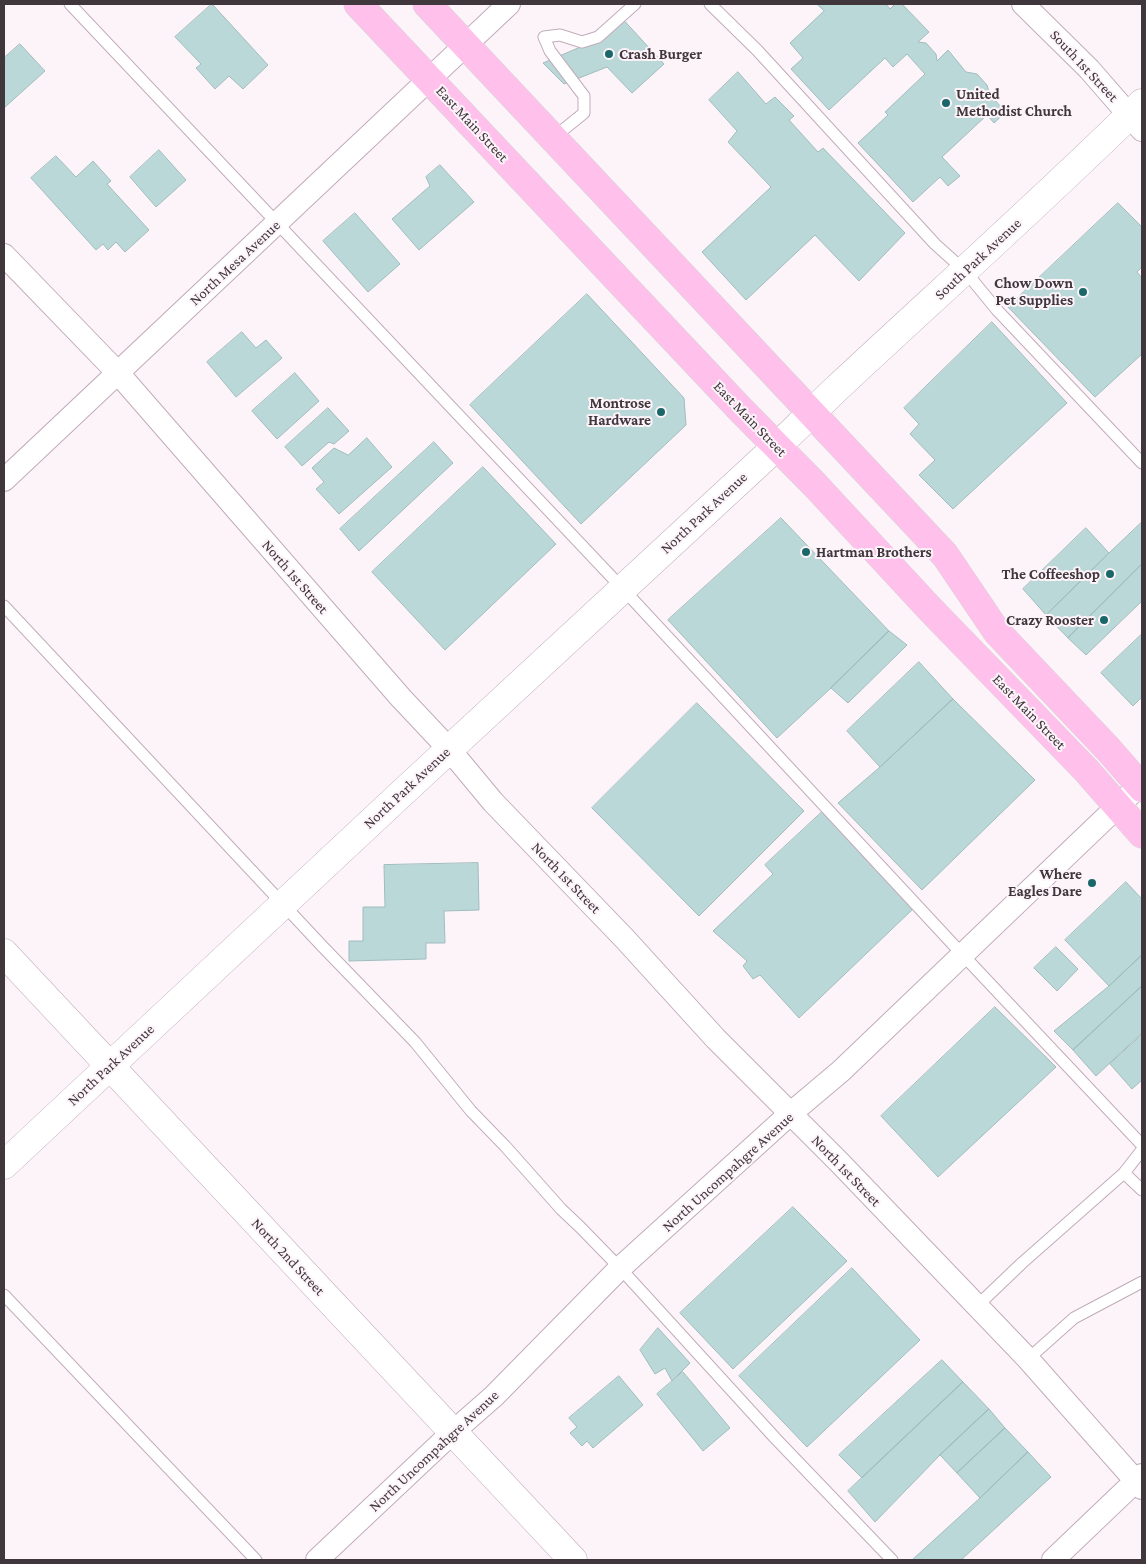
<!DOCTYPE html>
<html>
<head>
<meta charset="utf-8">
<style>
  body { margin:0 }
  #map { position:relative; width:1146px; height:1564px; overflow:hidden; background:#fdf4fa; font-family:"Crimson Pro",serif }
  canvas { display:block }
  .frame { position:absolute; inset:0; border:5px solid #40373d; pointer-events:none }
</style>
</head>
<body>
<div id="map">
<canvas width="1146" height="1564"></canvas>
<div class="frame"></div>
</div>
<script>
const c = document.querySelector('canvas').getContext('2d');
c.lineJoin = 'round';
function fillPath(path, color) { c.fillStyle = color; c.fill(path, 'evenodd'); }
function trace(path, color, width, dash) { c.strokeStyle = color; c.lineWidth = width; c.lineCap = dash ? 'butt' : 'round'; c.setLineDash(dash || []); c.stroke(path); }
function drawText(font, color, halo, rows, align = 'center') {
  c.font = font + ' "Crimson Pro",serif'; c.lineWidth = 4; c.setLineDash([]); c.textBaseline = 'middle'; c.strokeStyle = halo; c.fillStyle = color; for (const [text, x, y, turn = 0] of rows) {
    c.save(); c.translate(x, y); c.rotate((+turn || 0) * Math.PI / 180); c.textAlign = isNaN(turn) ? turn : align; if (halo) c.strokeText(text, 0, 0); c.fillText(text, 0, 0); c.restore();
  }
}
const building = new Path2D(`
  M 212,4 L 268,65 L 243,89 L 229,76 L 215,89 L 196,68 L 201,64 L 175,37 Z
  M 817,4 L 886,4 L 890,9 L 895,4 L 902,4 L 929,32 L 918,42 L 926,43 L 936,54 L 937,61 L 948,50 L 966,72 L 977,74 L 987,85 L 990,95 L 1006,112 L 994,123 L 987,115 L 942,157 L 960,176 L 948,186 L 940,177 L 913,202 L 858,143 L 888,115 L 885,112 L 925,74 L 907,54 L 893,67 L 885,58 L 829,110 L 791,69 L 803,58 L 790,43 L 824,11 Z
  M 619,15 L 664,64 L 632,93 L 607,67 L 564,84 L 543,63 L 585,45 Z
  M 20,44 L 45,71 L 4,108 L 4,58 Z
  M 738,72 L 766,104 L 775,97 L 794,116 L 789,120 L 818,152 L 823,148 L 905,233 L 859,281 L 815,235 L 746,300 L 702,252 L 771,187 L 728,142 L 737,131 L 709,100 Z
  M 159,150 L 186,180 L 156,207 L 130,177 Z
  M 56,156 L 76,177 L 93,161 L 111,181 L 107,184 L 149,230 L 125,252 L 116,242 L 108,250 L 103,244 L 96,250 L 31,178 Z
  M 440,165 L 474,202 L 419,250 L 392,219 L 430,186 L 426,177 Z
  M 1118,203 L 1142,227 L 1142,267 L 1137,272 L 1142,278 L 1142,354 L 1095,397 L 1008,307 Z
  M 355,213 L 400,264 L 368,292 L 323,241 Z
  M 587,294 L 684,398 L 686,425 L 581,524 L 470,405 Z
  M 992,322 L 1067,403 L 953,509 L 919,475 L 935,460 L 910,434 L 919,424 L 904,408 Z
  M 242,332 L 256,348 L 266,340 L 282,358 L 236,397 L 207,362 Z
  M 295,373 L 319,401 L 277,439 L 252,411 Z
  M 328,408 L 349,431 L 334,444 L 329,442 L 302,466 L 285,447 Z
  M 367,438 L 392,467 L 339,514 L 316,489 L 324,482 L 312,468 L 334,448 L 348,455 Z
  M 434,442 L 453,463 L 359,551 L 340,529 Z
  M 483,467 L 556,544 L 445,650 L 372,572 Z
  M 781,518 L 889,631 L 831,688 L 777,738 L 668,620 Z
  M 1142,522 L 1142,564 L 1068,638 L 1046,615 L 1109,553 Z
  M 1086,528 L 1109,553 L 1046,615 L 1023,589 Z
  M 1142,564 L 1142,601 L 1086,655 L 1068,638 Z
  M 889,631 L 907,645 L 848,703 L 831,688 Z
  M 1142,634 L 1142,697 L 1133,706 L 1101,673 Z
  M 919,662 L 953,699 L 880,767 L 847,731 Z
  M 953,699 L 1035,780 L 922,890 L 838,803 L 880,767 Z
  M 697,703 L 804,811 L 699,916 L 592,808 Z
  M 822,812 L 914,908 L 799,1018 L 760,975 L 753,979 L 743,966 L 747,961 L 713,931 L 773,874 L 765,865 Z
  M 478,863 L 479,910 L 444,911 L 445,943 L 426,943 L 426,959 L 349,961 L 349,941 L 363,941 L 363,907 L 385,907 L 384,865 Z
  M 1126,882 L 1142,899 L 1142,955 L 1109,986 L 1065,940 Z
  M 1056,947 L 1078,969 L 1057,991 L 1034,968 Z
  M 1142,955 L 1142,986 L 1073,1050 L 1054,1031 L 1109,986 Z
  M 1142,986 L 1142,1033 L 1096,1076 L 1073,1050 Z
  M 995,1007 L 1056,1067 L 938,1177 L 881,1116 Z
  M 1142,1035 L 1142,1080 L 1132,1089 L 1110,1064 Z
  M 793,1207 L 847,1261 L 733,1369 L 680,1313 Z
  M 852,1268 L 920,1340 L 807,1447 L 739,1376 Z
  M 658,1328 L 690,1363 L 672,1381 L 665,1368 L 655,1374 L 640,1350 Z
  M 942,1360 L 963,1382 L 862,1478 L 839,1455 Z
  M 683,1372 L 730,1428 L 703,1451 L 657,1394 Z
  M 619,1376 L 643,1405 L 593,1448 L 587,1441 L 582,1446 L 570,1433 L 577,1427 L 569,1418 Z
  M 963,1382 L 989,1409 L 940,1455 L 875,1522 L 848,1491 Z
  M 989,1409 L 1005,1428 L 957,1473 L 940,1455 Z
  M 1005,1428 L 1028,1452 L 980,1498 L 957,1473 Z
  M 1028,1452 L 1051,1477 L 961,1560 L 912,1560 L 980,1498 Z`);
const service = new Path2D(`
  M 70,4 L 623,589 L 962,954 L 1142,1145
  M 710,4 L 757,50 L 935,244 L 965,271 L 997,310 L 1142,463
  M 553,138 L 584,113 L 584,96 L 550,51 L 544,37 L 560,35 L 582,42 L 598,37 L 635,4
  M 4,606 L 323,947 L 415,1042 L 471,1111 L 505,1146 L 561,1209 L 580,1227 L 620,1268 L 776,1439 L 892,1560
  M 1124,1173 L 1142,1190
  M 4,1295 L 256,1560
  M 977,1306 L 1022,1263 L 1124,1173 L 1142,1150
  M 1028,1359 L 1074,1318 L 1142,1282`);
const minor = new Path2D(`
  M 1023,4 L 1089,69 L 1142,130
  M 4,255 L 118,373 L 401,698 L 449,749 L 493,802 L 625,939 L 716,1039 L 839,1162 L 1028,1359 L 1142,1488
  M 4,480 L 509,4
  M 317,1560 L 453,1432 L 494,1396 L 620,1268 L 790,1114 L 841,1071 L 1140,785
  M 1053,1560 L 1142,1475`);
const tertiary = new Path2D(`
  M 4,953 L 573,1560
  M 4,1165 L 401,794 L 776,447 C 797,428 816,408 836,389 C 938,294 1042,201 1142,103`);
const primary = new Path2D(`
  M 358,4 L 740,409 L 815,485 L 930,609 L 1086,770 L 1142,834
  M 427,4 L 945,555 L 997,632 L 1108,749 L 1142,788`);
const markers = [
  [609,54,5,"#196769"],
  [946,103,5,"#196769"],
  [1083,292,5,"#196769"],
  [661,412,5,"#196769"],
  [806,552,5,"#196769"],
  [1110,574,5,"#196769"],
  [1104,620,5,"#196769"],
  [1092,883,5,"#196769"]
];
const poiNames = [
  ["Crash Burger",619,54,"left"],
  ["United",956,94,"left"],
  ["Methodist Church",956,111,"left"],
  ["Chow Down",1073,283],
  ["Pet Supplies",1073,300],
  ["Montrose",651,403],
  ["Hardware",651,420],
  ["Hartman Brothers",816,552,"left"],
  ["The Coffeeshop",1100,574],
  ["Crazy Rooster",1094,620],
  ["Where",1082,874],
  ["Eagles Dare",1082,891]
];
const streetNames = [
  ["South 1st Street",1084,66,47],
  ["East Main Street",472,124,47],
  ["South Park Avenue",978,259,-43],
  ["North Mesa Avenue",235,263,-43],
  ["East Main Street",750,419,46],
  ["North Park Avenue",704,513,-43],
  ["North 1st Street",295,577,49],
  ["East Main Street",1029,712,46],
  ["North Park Avenue",407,788,-43],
  ["North 1st Street",566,878,46],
  ["North Park Avenue",111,1065,-43],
  ["North 1st Street",846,1171,46],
  ["North Uncompahgre Avenue",728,1172,-42],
  ["North 2nd Street",288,1257,47],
  ["North Uncompahgre Avenue",434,1451,-43]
];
fillPath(building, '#bbd8d8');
trace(building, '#a0bcbd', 1);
trace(service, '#c1acb9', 13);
trace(minor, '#c1acb9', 24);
trace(tertiary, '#c1acb9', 29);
trace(primary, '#d5d3d4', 29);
trace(service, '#fff', 11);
trace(minor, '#fff', 22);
trace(tertiary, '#fff', 28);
trace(primary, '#ffc1ec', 28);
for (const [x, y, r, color] of markers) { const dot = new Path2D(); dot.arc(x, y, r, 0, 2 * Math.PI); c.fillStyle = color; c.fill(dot); trace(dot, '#fdf4fa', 2); }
drawText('bold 15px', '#40373d', '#fdf4fa', poiNames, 'right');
drawText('15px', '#40373d', '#fdf4fa', streetNames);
</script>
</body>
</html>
